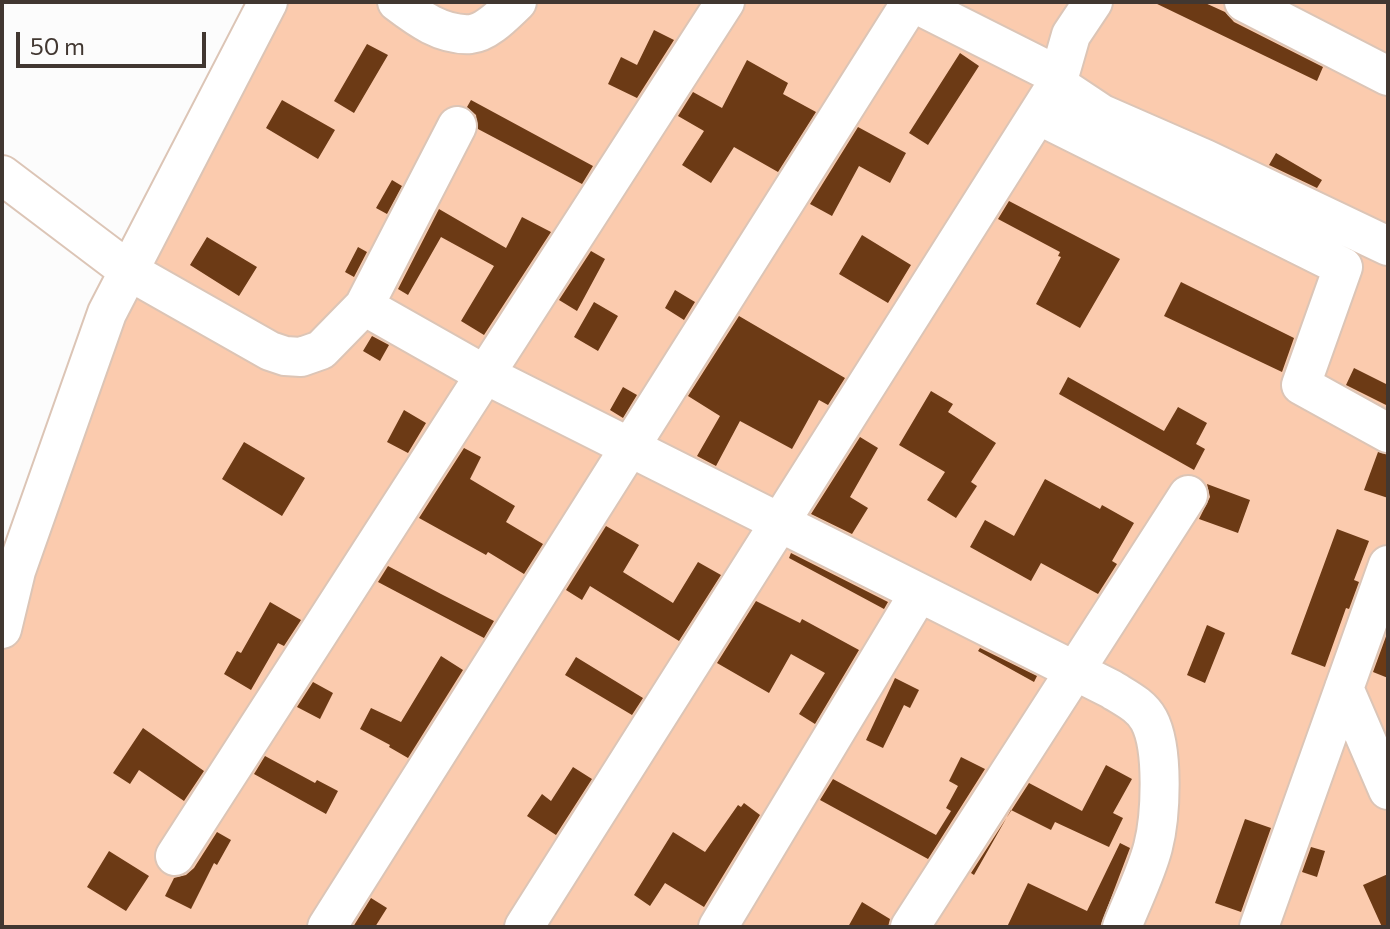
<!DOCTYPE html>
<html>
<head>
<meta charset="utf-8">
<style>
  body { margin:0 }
  #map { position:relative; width:1390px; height:929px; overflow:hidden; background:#fcfcfc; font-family:Commissioner,sans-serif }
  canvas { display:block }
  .frame { position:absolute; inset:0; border:4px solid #413731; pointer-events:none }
  .scale { position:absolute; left:16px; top:32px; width:190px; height:36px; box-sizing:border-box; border:4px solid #413731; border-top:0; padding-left:10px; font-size:24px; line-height:28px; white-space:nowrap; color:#413731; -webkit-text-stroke:6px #fcfcfc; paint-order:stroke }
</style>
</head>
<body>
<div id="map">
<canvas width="1390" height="929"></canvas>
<div class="frame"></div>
<div class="scale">50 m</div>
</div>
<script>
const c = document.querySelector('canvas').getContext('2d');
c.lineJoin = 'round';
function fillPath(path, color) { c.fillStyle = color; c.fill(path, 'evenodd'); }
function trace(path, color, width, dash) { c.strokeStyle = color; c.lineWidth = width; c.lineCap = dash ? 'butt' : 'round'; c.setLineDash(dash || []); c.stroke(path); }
const green = new Path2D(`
  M 268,2 L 1388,2 L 1388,927 L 2,927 L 2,635 L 107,313 Z`);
const building = new Path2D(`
  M 1153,2 L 1203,2 L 1225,12 L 1234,22 L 1323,67 L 1317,81 Z
  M 654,30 L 674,40 L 637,98 L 608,84 L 621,57 L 637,65 Z
  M 367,44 L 388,55 L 354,113 L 334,101 Z
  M 960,53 L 979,66 L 928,145 L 909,133 Z
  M 747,60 L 788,83 L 783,94 L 816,112 L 778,172 L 734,147 L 711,183 L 682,165 L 704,131 L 678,116 L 693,92 L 722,108 Z
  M 282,100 L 335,130 L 318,159 L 266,128 Z
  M 471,100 L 593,166 L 582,184 L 478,129 L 476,115 L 467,107 Z
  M 858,127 L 906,153 L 890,183 L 859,166 L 832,216 L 810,204 Z
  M 1276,153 L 1322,180 L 1317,188 L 1269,165 Z
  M 392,180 L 402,186 L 387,214 L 376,208 Z
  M 1009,201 L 1120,259 L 1080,328 L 1036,304 L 1061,257 L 1058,256 L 1060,252 L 998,219 Z
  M 439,209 L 506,248 L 522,217 L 551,232 L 484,335 L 461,321 L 494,266 L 441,237 L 408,295 L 398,289 Z
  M 862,235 L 911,265 L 888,303 L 839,274 Z
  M 207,237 L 257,267 L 239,296 L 190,265 Z
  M 358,247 L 367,252 L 354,277 L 345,272 Z
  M 591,251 L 605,259 L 577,311 L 559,300 Z
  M 1181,282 L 1294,338 L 1282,372 L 1164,316 Z
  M 675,290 L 695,302 L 684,320 L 665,308 Z
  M 594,302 L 618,316 L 598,351 L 574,337 Z
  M 739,316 L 845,378 L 828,405 L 819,400 L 792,449 L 740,421 L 716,466 L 697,456 L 720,416 L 688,396 Z
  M 372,336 L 389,345 L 380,361 L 363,351 Z
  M 1354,368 L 1388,385 L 1388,406 L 1346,385 Z
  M 1068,377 L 1164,431 L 1178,407 L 1207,423 L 1196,444 L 1205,449 L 1194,470 L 1059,394 Z
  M 623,387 L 637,395 L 623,418 L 610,410 Z
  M 931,391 L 953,404 L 948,412 L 996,443 L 971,482 L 977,486 L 956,518 L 927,500 L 945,472 L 899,445 Z
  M 404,410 L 426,423 L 408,453 L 387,442 Z
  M 860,437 L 878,448 L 850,497 L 868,508 L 852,534 L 811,514 Z
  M 244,442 L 305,478 L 282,516 L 222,479 Z
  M 464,448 L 481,457 L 470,479 L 515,506 L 506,522 L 543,544 L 524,574 L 488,552 L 486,555 L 419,518 Z
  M 1378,452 L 1388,455 L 1388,498 L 1364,490 Z
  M 1045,479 L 1100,509 L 1102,505 L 1134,523 L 1112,561 L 1117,564 L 1098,594 L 1041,563 L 1031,581 L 970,547 L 985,520 L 1014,536 Z
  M 1207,484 L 1250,500 L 1238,533 L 1199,519 L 1210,497 Z
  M 606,526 L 639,545 L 623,572 L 673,603 L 698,562 L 721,575 L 679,641 L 590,586 L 582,600 L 566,590 Z
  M 1337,529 L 1369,541 L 1354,580 L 1359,582 L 1349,609 L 1346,608 L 1325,667 L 1291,654 Z
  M 791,553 L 888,602 L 884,609 L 789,558 Z
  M 388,566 L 441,594 L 494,621 L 484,638 L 378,582 Z
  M 756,601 L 800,623 L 802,619 L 859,650 L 815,724 L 799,714 L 825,673 L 791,654 L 769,693 L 717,663 Z
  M 270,602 L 301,620 L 284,646 L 278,643 L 251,690 L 224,674 L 237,651 L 241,653 Z
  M 1207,625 L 1225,633 L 1205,683 L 1187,675 Z
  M 1388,631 L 1388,678 L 1373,672 Z
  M 980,648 L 1037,676 L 1034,682 L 978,651 Z
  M 441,656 L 463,670 L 408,758 L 389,747 L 390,745 L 360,729 L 371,708 L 401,722 Z
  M 576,657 L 643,698 L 632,715 L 565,675 Z
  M 895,678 L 919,690 L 910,708 L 904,705 L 883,748 L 866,740 Z
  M 313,682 L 333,693 L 320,719 L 297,707 Z
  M 143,728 L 204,771 L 184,801 L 139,770 L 130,784 L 113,773 Z
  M 265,756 L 315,783 L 317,780 L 338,791 L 326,814 L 254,774 Z
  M 961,757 L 985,769 L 928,859 L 820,800 L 833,779 L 936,835 L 951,811 L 946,808 L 958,786 L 949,781 Z
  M 1106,765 L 1132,779 L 1113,813 L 1123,818 L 1109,847 L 1055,822 L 1051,830 L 1011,810 L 974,875 L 971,873 L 1029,783 L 1082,811 Z
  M 573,767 L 592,779 L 556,835 L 527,816 L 542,794 L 551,801 Z
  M 744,803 L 760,815 L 704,907 L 665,883 L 650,906 L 634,895 L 673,832 L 705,852 L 738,805 L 741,807 Z
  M 1245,819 L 1271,828 L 1241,912 L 1215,903 Z
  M 217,832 L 231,840 L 217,865 L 214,863 L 191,909 L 165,896 L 174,878 L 186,875 L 194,868 Z
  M 1120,843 L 1130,848 L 1100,927 L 1007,927 L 1028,883 L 1087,911 Z
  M 1311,847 L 1325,851 L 1317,877 L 1302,872 Z
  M 109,851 L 149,876 L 126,911 L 87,887 Z
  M 1388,874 L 1388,927 L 1382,927 L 1363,885 Z
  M 371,898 L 387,908 L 375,927 L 353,927 Z
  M 862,902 L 890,919 L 888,927 L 848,927 Z`);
const minor = new Path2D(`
  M 397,2 C 418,18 442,36 471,34 C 488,32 505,13 517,2
  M 1093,2 L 1071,35 L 1057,84 L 1102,114 L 1205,159 L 1388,246
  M 1244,2 L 1388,76
  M 1038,115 L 1343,267 L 1301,385 L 1388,433
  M 2,175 L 129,271 L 270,351 L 285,356 L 301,357 L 321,350 L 364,306 L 457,126
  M 364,306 L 484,374 L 1111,689 C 1125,698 1141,705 1149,720 C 1164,748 1161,816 1153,847 C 1146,874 1132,901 1122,927
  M 2,629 L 16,571 L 107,313 L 268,2
  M 1344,688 L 1388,790
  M 175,856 L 725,2
  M 327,927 L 911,2
  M 524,927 L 1057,84 L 1047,70 L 912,2
  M 718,927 L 919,593
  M 910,927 L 1188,495
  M 1259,927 L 1388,565`);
fillPath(green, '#fbcbae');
fillPath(building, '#6c3a15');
trace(minor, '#dcc5b6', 42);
trace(minor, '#fff', 38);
</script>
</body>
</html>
